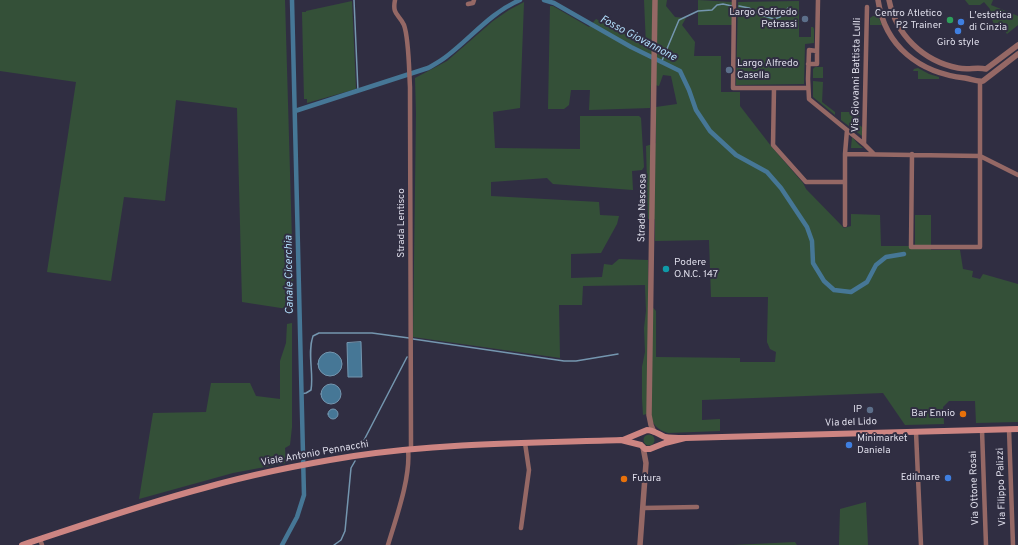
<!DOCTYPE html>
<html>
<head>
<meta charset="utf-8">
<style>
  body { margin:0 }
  canvas { display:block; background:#302e42 }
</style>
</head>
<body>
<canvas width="1018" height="545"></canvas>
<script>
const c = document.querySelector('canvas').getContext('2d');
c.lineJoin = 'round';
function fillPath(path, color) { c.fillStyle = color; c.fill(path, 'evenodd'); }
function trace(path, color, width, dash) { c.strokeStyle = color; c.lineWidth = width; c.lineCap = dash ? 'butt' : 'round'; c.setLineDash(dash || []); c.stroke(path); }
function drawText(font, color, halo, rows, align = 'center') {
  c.font = font + ' Overpass,sans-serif'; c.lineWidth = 4; c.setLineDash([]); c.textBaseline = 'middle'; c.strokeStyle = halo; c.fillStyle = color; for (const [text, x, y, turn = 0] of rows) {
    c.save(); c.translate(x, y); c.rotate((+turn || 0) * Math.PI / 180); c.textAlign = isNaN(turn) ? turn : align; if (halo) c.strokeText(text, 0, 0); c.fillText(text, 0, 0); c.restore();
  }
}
const green = new Path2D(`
  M 0,0 L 285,0 L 294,310 L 242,302 L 237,108 L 176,100 L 165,201 L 124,197 L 111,281 L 47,272 L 76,82 L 0,71 Z
  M 644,0 L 667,0 L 666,6 L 675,17 L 686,18 L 682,25 L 695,42 L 694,56 L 721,56 L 721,92 L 740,92 L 740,106 L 771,146 L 803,183 L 806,189 L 844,228 L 851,226 L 851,214 L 880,215 L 881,246 L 915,246 L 915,215 L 931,215 L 931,250 L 960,250 L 963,269 L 973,271 L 972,277 L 980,279 L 983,274 L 1018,284 L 1018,422 L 976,423 L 975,401 L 949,401 L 943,407 L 944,424 L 905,425 L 883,393 L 702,400 L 702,420 L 720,419 L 720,431 L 668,433 C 658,430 651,424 650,413 L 643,415 L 642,399 L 642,367 L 645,352 L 644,328 L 646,311 L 645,285 L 583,286 L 582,305 L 559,305 L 560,358 L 413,337 L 416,113 L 415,78 L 447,61 L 493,21 L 509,10 L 524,2 L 520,108 L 493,112 L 495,148 L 580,149 L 580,116 L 639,116 L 641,118 L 644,167 L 642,170 L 632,171 L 633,190 L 553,184 L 547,178 L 491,182 L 491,196 L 599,202 L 600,215 L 619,216 L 617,224 L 601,253 L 571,254 L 571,278 L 602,277 L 604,264 L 612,265 L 619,259 L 648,260 L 648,302 L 656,311 L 656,357 L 740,358 L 740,362 L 775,362 L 776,352 L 770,349 L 767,342 L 768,297 L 711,297 L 709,240 L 655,241 L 655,219 L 648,219 L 646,146 L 656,143 L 656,107 L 677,104 L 671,76 L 663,75 L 659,86 L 651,84 L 650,108 L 589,110 L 590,90 L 571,90 L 569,105 L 564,109 L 548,109 L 550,6 L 553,6 L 589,27 L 596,19 L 646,45 Z
  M 698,0 L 732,2 L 732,25 L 698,25 Z
  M 965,0 L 993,0 L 991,5 L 1018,16 L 1018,25 L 1007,34 L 1001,25 L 996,28 L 988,11 L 990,9 L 984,2 L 980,5 L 969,5 Z
  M 352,1 L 356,89 L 307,103 L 307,99 L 304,99 L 302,12 L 306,12 L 306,11 Z
  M 799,1 L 799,37 L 811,37 L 811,27 L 813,27 L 814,29 L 814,43 L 805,44 L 804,84 L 736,85 L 738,2 Z
  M 873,16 L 878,16 L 882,25 L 870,25 L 870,18 Z
  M 815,67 L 823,67 L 823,78 L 813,78 L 813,69 Z
  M 918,68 L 929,74 L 939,77 L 939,79 L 918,79 L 918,71 L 913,71 L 914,69 Z
  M 813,81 L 823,82 L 822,102 L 835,112 L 835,115 L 813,97 Z
  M 841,112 L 859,112 L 859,125 L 862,127 L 862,136 L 841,120 Z
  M 852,137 C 856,141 858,145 863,148 L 851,148 Z
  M 292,323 L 292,427 L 290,445 L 285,448 L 286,463 L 233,473 L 139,499 L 153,413 L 206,412 L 211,383 L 250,383 L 256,396 L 280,399 L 280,361 L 286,343 L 287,324 Z
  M643.5 440a5.5 5.5 0 1 1 11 0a5.5 5.5 0 1 1-11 0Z
  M 866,502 L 868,545 L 839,545 L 840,509 Z
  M 795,542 L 797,545 L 733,545 Z`);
const water = new Path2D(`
  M 361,342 L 362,377 L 348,377 L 347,343 Z
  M318 364a12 12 0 1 1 24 0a12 12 0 1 1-24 0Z
  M321 394a10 10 0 1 1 20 0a10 10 0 1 1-20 0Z
  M328 414a5 5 0 1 1 10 0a5 5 0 1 1-10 0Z`);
const stream = new Path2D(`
  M 354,0 L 358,91
  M 739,6 L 749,8 L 761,15 L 774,19 L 780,17 L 788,8
  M 661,63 L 679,20 L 698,11 L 712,10 L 717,5 L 723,4 L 732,6
  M 413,339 L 564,361 L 576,361 L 618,354
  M 301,394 L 306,393 L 311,390 C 314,373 307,353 313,336 L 319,333 L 372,333 L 409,338
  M 362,444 L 407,357
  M 334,545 L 341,540 L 345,531 L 351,468 L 355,461`);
const canal = new Path2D(`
  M 544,0 L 554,3 L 631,47 L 680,71 L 689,90 L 696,110 L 710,131 L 736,155 L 767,172 L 781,188 L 807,227 L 812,241 L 813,263 L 824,281 L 834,290 L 851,292 L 867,282 L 876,265 L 886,257 L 904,254
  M 295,111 L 428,68 C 435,64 441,61 447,56 C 472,37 490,13 520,0
  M 282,545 L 297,517 L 304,495 L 292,0`);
const minor = new Path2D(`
  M 395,0 C 392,15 399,14 404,25 C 409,39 409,71 410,87 L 411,449
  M 734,0 L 733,88 L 808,88
  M 468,4 L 473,3 L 474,0
  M 817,51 L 818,0
  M 808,64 L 817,64 L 817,51 L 809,50 L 808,79 L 809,99 L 864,144 L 874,154
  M 774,88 L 773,145 L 806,182 L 845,182
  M 864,144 L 867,7
  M 845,154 L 980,156 L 1018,175
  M 912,154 L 911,247 L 980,247 L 980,81
  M 845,225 L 845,154 L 847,130
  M 1009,429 L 1013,545
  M 982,430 L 986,545
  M 916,432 L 921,545
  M 643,508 L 697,507
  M 521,528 L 529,470 L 525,443
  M 40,539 L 42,545
  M 388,545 C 396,518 411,477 408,449`);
const tertiary = new Path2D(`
  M 878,0 C 885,47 920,73 965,78 C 971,79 977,82 983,81 L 1018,54
  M 889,0 C 896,35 923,61 958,68 C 968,70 977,67 986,69 L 1018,45
  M 654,432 L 651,425 L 649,415 L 655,0
  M 640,545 L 646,463 L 643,447`);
const secondary = new Path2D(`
  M 623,440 L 647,430 C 654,430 659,435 665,437 C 671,438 678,438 685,438 L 1018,429
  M 22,545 C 83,525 143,504 204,488 C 253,474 304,464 354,456 C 442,443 532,443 621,440 L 641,445 L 645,449 L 650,449 L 665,443 L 685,438`);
const markers = [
  [805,19,4,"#5c6f8a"],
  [950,20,4,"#2e9e5b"],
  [961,22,4,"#3f7fe0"],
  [958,31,4,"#3f7fe0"],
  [729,70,4,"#5c6f8a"],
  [666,269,4,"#0f9aa8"],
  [870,410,4,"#5c6f8a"],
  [963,414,4,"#e8710a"],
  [849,445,4,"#3f7fe0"],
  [948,478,4,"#3f7fe0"],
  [624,479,4,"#e8710a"]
];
const poiNames = [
  ["Largo Goffredo",797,13],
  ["Petrassi",797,25],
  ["Centro Atletico",942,14],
  ["P2 Trainer",942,26],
  ["L'estetica",969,16,"left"],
  ["di Cinzia",969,28,"left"],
  ["Girò style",958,43,"center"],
  ["Largo Alfredo",737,64,"left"],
  ["Casella",737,76,"left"],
  ["Podere",674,263,"left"],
  ["O.N.C. 147",674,275,"left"],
  ["IP",862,410],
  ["Bar Ennio",955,414],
  ["Minimarket",857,439,"left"],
  ["Daniela",857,451,"left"],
  ["Edilmare",940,478],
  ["Futura",632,479,"left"]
];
const streetNames = [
  ["Via Giovanni Battista Lulli",857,75,-89],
  ["Strada Nascosa",643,208,-89],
  ["Strada Lentisco",402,223,-90],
  ["Via del Lido",851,423,-2],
  ["Viale Antonio Pennacchi",315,454,-10],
  ["Via Filippo Palizzi",1002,487,-92],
  ["Via Ottone Rosai",975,488,-92]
];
const waterNames = [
  ["Fosso Giovannone",638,39,28],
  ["Canale Cicerchia",290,275,-91]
];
fillPath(green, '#345038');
fillPath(water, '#467796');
trace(water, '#7496af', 1);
trace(stream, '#7496af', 1.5);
trace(canal, '#467796', 4.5);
trace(minor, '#956865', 4.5);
trace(tertiary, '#956865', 5.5);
trace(secondary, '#cd8582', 6);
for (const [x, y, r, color] of markers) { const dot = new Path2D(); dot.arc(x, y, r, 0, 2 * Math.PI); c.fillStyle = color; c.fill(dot); trace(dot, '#302e42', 1.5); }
drawText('10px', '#deddea', '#302e42', poiNames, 'right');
drawText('10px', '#deddea', '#302e42', streetNames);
drawText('italic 11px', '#b1ddfa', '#302e42', waterNames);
</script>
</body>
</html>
